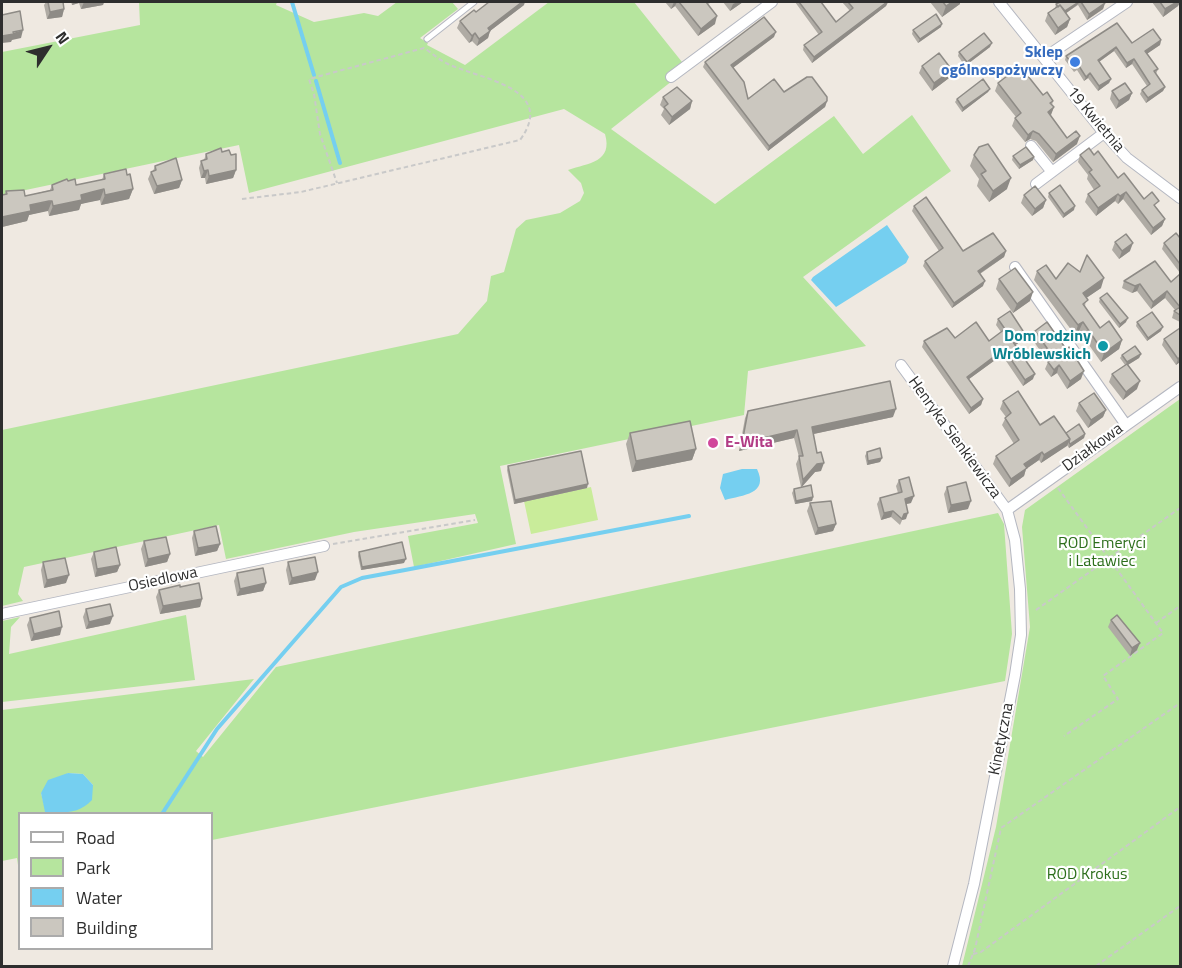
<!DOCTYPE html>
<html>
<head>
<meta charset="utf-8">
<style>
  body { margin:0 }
  #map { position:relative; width:1182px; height:968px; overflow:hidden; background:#efe9e1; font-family:"Titillium Web",sans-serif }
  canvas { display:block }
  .frame { position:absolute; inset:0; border:3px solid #2e2e2e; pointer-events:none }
  .legend { position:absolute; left:18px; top:812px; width:195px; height:138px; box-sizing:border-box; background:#fff; border:2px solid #ababab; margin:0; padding:8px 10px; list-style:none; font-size:18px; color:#2e2e2e }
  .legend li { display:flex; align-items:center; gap:12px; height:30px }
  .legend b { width:30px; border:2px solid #ababab }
  .north { position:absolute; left:18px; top:18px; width:60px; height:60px; -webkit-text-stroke:4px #fff; paint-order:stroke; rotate:55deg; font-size:16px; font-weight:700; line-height:24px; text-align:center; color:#2e2e2e }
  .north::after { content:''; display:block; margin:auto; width:21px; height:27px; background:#2e2e2e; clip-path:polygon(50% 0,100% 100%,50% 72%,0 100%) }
</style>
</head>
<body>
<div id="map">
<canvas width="1182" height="968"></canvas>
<div class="frame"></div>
<ul class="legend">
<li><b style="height:8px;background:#fff"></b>Road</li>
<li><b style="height:16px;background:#b6e59e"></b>Park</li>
<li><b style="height:16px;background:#75cff0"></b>Water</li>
<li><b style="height:16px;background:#cbc7bf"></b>Building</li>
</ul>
<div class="north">N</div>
</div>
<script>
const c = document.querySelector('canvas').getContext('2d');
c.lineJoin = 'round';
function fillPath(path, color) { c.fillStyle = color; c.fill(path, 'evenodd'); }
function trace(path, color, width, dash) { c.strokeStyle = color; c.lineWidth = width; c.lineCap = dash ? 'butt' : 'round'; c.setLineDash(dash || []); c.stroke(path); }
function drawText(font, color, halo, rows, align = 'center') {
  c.font = font + ' "Titillium Web",sans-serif'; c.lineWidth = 4.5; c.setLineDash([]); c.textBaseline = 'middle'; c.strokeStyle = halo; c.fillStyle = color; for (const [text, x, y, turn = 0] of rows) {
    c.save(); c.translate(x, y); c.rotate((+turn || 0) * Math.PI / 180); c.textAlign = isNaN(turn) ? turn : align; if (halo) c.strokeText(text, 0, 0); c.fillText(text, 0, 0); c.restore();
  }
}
const green = new Path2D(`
  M 139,2 L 277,2 L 276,5 L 314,22 L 364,13 L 378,16 L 397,2 L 452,2 L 458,9 L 420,38 L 428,43 L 427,45 L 465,65 L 549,2 L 634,2 L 682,62 L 667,73 L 672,81 L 611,129 L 715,204 L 834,116 L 863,154 L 912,115 L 951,171 L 803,277 L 866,346 L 748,371 L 744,415 L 500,466 L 516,544 L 414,567 L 408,536 L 478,523 L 475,514 L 354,532 L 226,559 L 219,525 L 24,567 L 18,594 L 23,601 L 2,606 L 2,430 L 458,334 L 487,301 L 491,276 L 504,272 L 516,229 L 526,220 L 560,213 L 580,201 L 584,193 L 581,183 L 568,170 C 589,163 613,162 605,134 L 564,109 L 249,193 L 239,145 L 2,195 L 2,52 L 140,25 Z
  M 1180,399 L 1180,966 L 962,966 L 996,827 L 1030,627 L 1022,527 L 1025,510 Z
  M 998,513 L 1004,524 L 1012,634 L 1005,681 L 212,840 L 212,814 L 20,814 L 19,872 L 17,858 L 2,861 L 2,710 L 254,679 L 196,751 L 203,757 L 276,667 ZM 68,773 L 83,774 L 93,785 L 46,812 L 41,793 Z
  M 186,615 L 195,680 L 2,702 L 2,621 L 20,617 L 11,627 L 9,654 Z`);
const pitch = new Path2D(`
  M 591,487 L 598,520 L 531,534 L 524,501 Z`);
const water = new Path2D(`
  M 887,225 L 909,257 L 906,263 L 836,307 L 811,280 L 813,277 Z
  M 742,469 L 757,469 C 769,494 743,495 725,500 L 720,488 L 723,474 Z
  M 68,773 L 83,774 L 93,785 L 92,800 C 79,814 64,813 45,812 L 41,793 L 48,780 Z`);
const stream = new Path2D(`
  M 292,2 L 314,75
  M 316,81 L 340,163
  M 162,814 L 217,729 L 341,587 L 362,578 L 405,570 L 689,516`);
const path = new Path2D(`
  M 242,199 L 301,192 L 520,140 C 558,88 480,79 448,64 C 439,60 432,53 424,48 L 309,79 L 314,94 L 320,134 L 337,183
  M 1058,488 L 1163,633 L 1103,676 L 1118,699 L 1064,736
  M 333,544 L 475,520
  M 1036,610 L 1180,508
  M 1156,623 L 1180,606
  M 973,954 L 981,952 L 1180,807
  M 968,966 L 975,949 L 1001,828 L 1180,703
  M 1096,966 L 1180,906`);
const lane = new Path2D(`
  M 427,39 L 474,2`);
const street = new Path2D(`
  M 999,2 L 1104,133 L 1127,158 L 1180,198
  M 1044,58 L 1127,2
  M 671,77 L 772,2
  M 1031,146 L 1052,172
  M 1036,184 L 1104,133
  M 1015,267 L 1126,425
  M 901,365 L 1007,510 L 1015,540 L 1020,589 L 1021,635 L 1015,675 L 974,884 L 953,966
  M 1007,510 L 1180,387
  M 2,614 L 324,546`);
const wall = new Path2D(`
  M 46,2 L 63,2 L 64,9 L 62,17 L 47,19 L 44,5 Z
  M 71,2 L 104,2 L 103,5 L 81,9 L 79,3 L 72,5 Z
  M 665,2 L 712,2 L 708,4 L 715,24 L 698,36 L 675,6 L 671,9 Z
  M 723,2 L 743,2 L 730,11 Z
  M 795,2 L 821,2 L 836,22 L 850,11 L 842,2 L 888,2 L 886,6 L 812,63 L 803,50 L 804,45 L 819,35 Z
  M 930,2 L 960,2 L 960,4 L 942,17 Z
  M 1060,2 L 1107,2 L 1105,3 L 1103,9 L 1087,20 L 1078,5 L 1066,13 L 1070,19 L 1067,27 L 1055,35 L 1045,21 L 1048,13 L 1055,9 L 1056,4 Z
  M 1152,2 L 1180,2 L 1178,6 L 1163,17 Z
  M 524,5 L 490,31 L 488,38 L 477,46 L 472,41 L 469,43 L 457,28 L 460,21 L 476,12 Z
  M 941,27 L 918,43 L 912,34 L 913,30 Z
  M 774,37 L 733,68 L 748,99 L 784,92 L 827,101 L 825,107 L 768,151 L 703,67 L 705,62 Z
  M 1161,40 L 1160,45 L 1147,53 L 1158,69 L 1156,74 L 1165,87 L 1163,91 L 1146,103 L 1140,94 L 1142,90 L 1147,86 L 1132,64 L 1126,68 L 1114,51 L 1099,62 L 1111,79 L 1109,83 L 1098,91 L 1088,78 L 1084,81 L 1077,70 L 1074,72 L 1065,60 L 1066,56 L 1132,43 Z
  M 990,47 L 965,66 L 958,56 L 959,52 Z
  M 922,66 L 949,78 L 932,91 L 919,73 Z
  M 998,83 L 1043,95 L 1053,101 L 1052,105 L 1054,107 L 1050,115 L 1067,138 L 1077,144 L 1053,162 L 1036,141 L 1030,139 L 1025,142 L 1012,126 L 1015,118 L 1016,117 L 995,91 Z
  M 990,89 L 988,92 L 962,112 L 955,102 L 957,99 Z
  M 1112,91 L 1132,93 L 1129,100 L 1116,109 L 1110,99 Z
  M 663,97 L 692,101 L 690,109 L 669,125 L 661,115 L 664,109 L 660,105 Z
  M 222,152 L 231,155 L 236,170 L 233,178 L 206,184 L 205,178 L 201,178 L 199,168 L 201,161 L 204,160 L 206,154 Z
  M 974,155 L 1007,189 L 989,202 L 977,186 L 979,179 L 970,166 Z
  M 1080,155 L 1094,155 L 1118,178 L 1144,199 L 1157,208 L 1165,219 L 1162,226 L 1151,235 L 1123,199 L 1118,204 L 1115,201 L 1096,216 L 1085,202 L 1088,194 L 1094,190 L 1087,179 L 1088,175 L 1078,162 Z
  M 1013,156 L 1033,160 L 1019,169 L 1012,160 Z
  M 155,166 L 182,180 L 179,188 L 154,194 L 148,179 L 151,172 L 153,171 Z
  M 104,174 L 127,175 L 133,189 L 129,199 L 101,205 L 100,200 L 88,202 L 81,204 L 79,210 L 49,216 L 48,211 L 45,211 L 29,215 L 27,221 L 2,227 L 2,195 L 5,194 L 6,191 L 25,196 L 50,190 L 52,185 L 68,181 L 76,185 L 102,180 Z
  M 1049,193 L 1074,210 L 1063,218 L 1048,197 Z
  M 1024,195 L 1046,200 L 1043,208 L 1032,216 L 1021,203 Z
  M 914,206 L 963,251 L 1006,251 L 1004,257 L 980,274 L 983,286 L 952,308 L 923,266 L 925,261 L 939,251 L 912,211 Z
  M 1180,238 L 1180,273 L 1162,249 L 1164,243 Z
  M 1115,242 L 1130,251 L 1119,259 L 1112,250 Z
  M 1037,271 L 1056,279 L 1101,288 L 1086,298 L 1085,307 L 1100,328 L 1122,340 L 1119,349 L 1101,362 L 1079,331 L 1075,335 L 1034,280 Z
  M 1180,274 L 1180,322 L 1172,318 L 1174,311 L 1175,310 L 1165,298 L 1151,309 L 1137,291 L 1132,293 L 1122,288 L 1124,281 L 1171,282 Z
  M 999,279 L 1030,301 L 1013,313 L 996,289 Z
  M 1100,298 L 1126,322 L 1119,328 L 1099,302 Z
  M 998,319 L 1023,340 L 1015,345 L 1033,379 L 1023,386 L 1002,355 L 969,379 L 983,399 L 981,405 L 969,414 L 922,347 L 924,341 L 955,338 L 989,341 L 1001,332 L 996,325 Z
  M 1137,322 L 1161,331 L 1147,341 L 1136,326 Z
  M 1035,331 L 1081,379 L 1067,389 L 1057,373 L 1051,377 L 1045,369 L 1048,362 L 1032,339 Z
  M 1164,339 L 1180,362 L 1176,365 L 1162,345 Z
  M 1141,354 L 1139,358 L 1128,365 L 1137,389 L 1123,400 L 1109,382 L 1112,374 L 1125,365 L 1120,358 L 1122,355 Z
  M 1003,401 L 1040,425 L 1066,433 L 1085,434 L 1084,438 L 1069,448 L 1067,445 L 1041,463 L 1039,460 L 1026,469 L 1024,476 L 1009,487 L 993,464 L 996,456 L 1014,444 L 1002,425 L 1006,417 L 1000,409 Z
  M 1079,403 L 1106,410 L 1103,417 L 1088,428 L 1076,411 Z
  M 748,411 L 893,417 L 813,434 L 821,471 L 815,472 L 801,487 L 813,497 L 812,501 L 795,504 L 792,493 L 794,489 L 801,487 L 796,464 L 799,457 L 794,438 L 739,451 L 745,418 Z
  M 630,433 L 696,449 L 692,460 L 632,472 L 626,444 Z
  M 867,452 L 882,458 L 880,462 L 867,465 L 865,456 Z
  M 508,466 L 587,488 L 514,504 L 507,470 Z
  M 899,480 L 911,503 L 906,504 L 906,519 L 902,520 L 900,525 L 891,517 L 881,520 L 877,504 L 880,498 L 898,493 L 896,486 Z
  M 947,487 L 968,509 L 948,513 L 944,494 Z
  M 810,503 L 836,524 L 833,531 L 815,535 L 807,511 Z
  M 194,531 L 220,544 L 217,551 L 195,556 L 192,538 Z
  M 144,541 L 170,554 L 167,562 L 145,567 L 141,549 Z
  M 94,552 L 120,565 L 117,572 L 95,577 L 91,559 Z
  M 359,552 L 404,563 L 361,570 L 358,556 Z
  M 43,562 L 66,583 L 44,588 L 41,570 Z
  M 288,562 L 315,580 L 289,585 L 286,570 Z
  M 237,573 L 266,583 L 263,591 L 237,596 L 234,581 Z
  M 180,587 L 202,599 L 200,607 L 160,614 L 156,597 L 159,590 Z
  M 86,609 L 110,624 L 86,629 L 83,617 Z
  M 30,618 L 60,635 L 31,641 L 27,625 Z
  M 1111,620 L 1137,650 L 1130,656 L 1108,627 Z`);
const shadedWall = new Path2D(`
  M 73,2 L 80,2 L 79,3 L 72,5 Z
  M 84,2 L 104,2 L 103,5 L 81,9 Z
  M 522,2 L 525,2 L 524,5 L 490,31 L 488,38 L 477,46 L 479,39 L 488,28 Z
  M 674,2 L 677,2 L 675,6 L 671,9 Z
  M 737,2 L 743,2 L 730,11 L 733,4 Z
  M 888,2 L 886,6 L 812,63 L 814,57 Z
  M 952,2 L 960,2 L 960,4 L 942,17 L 946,6 Z
  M 1079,2 L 1077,5 L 1061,17 L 1062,13 Z
  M 1177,2 L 1180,2 L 1178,6 L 1163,17 L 1165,9 Z
  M 1105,3 L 1103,9 L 1087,20 L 1089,14 Z
  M 64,9 L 62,17 L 47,19 L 50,12 Z
  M 717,16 L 715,24 L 698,36 L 701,29 Z
  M 1070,19 L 1067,27 L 1055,35 L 1058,28 Z
  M 942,24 L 941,27 L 918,43 L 920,39 Z
  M 23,30 L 21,38 L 12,40 L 11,42 L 2,43 L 2,36 Z
  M 776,32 L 774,37 L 730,70 L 731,65 Z
  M 475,33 L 472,41 L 469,43 L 472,36 Z
  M 1161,40 L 1160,45 L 1144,56 L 1145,51 Z
  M 992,43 L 990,47 L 965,66 L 967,62 Z
  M 1116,47 L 1114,51 L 1096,64 L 1098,60 Z
  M 1134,59 L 1132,64 L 1126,68 L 1127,63 Z
  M 952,70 L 949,78 L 932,91 L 934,83 Z
  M 1090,73 L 1088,78 L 1084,81 L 1086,77 Z
  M 1111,79 L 1109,83 L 1098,91 L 1099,86 Z
  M 1165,87 L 1163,91 L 1146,103 L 1148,98 Z
  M 990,89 L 988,92 L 962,112 L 963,108 Z
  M 1132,93 L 1129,100 L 1116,109 L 1119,101 Z
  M 692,101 L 690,109 L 669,125 L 672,117 Z
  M 827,101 L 825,107 L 768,151 L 769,146 Z
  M 1054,107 L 1051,115 L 1045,119 L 1048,112 Z
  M 1033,131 L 1030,139 L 1025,142 L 1028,135 Z
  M 1080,136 L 1077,144 L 1053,162 L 1056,154 Z
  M 1034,157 L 1033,160 L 1019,169 L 1020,165 Z
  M 208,170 L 205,178 L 201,178 L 204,171 Z
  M 236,170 L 233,178 L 206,184 L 209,176 Z
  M 1011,178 L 1007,189 L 989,202 L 993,191 Z
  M 182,180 L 179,188 L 154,194 L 157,186 Z
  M 104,189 L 100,200 L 81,204 L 79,210 L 49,216 L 53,206 L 81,195 Z
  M 133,189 L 129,199 L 101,205 L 105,195 Z
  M 1126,192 L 1123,199 L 1118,204 L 1120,196 Z
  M 1118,194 L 1115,201 L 1096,216 L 1098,208 Z
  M 1046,200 L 1043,208 L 1032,216 L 1035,209 Z
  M 52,201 L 48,211 L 29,215 L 27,221 L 2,227 L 2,217 L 30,205 Z
  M 1075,206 L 1074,210 L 1063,218 L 1064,214 Z
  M 1165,219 L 1162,226 L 1151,235 L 1153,228 Z
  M 1133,243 L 1130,251 L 1119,259 L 1122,251 Z
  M 1006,251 L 1004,257 L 976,276 L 978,271 Z
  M 1104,278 L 1101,288 L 1079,303 L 1083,293 Z
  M 985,281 L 983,286 L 952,308 L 954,303 Z
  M 1140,284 L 1137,291 L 1132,293 L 1135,286 Z
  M 1167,291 L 1165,298 L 1151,309 L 1153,302 Z
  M 1033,292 L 1030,301 L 1013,313 L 1017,304 Z
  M 1128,318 L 1126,322 L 1119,328 L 1120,324 Z
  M 1083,322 L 1079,331 L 1075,335 L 1078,325 Z
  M 1163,327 L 1161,331 L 1147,341 L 1148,338 Z
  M 1025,334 L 1023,340 L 1011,348 L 1013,342 Z
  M 1122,340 L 1119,349 L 1101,362 L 1104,353 Z
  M 1004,349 L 1002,355 L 965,382 L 967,377 Z
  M 1141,354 L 1139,358 L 1126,366 L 1127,362 Z
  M 1180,357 L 1180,362 L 1176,365 L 1178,359 Z
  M 1059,365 L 1057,373 L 1051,377 L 1054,370 Z
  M 1084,371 L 1081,379 L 1067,389 L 1070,381 Z
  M 1035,374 L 1033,379 L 1023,386 L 1025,380 Z
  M 1140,381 L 1137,389 L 1123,400 L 1126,392 Z
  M 983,399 L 981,405 L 969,414 L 971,408 Z
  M 896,409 L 893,417 L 809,435 L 812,427 Z
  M 1106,410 L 1103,417 L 1088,428 L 1091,420 Z
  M 797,430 L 794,438 L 739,451 L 742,443 Z
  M 1085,434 L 1084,438 L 1069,448 L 1070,444 Z
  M 1070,439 L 1067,446 L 1041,463 L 1044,455 Z
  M 696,449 L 692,460 L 632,472 L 636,461 Z
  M 1042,452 L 1039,460 L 1026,469 L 1024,476 L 1009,487 L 1011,479 L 1024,464 Z
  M 882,458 L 880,462 L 867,465 L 868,461 Z
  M 824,463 L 821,471 L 815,472 L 801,488 L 803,480 L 817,464 Z
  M 588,484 L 587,488 L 514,504 L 515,500 Z
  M 914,496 L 911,503 L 902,505 L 905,499 Z
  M 813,497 L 812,501 L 795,504 L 796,501 Z
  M 971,501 L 968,509 L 948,513 L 951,505 Z
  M 893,511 L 891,517 L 881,520 L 884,513 Z
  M 908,513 L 906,519 L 902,520 L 900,525 L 904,514 Z
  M 836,524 L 833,531 L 815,535 L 818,528 Z
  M 220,544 L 217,551 L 195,556 L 198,548 Z
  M 170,554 L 167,562 L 145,567 L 148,559 Z
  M 406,559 L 404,563 L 361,570 L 362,567 Z
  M 120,565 L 117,572 L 95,577 L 97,569 Z
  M 318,572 L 315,580 L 289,585 L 292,578 Z
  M 69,575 L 66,583 L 44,588 L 47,580 Z
  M 266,583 L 263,591 L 237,596 L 240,589 Z
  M 202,599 L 200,607 L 160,614 L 163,606 Z
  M 113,616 L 110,624 L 86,629 L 89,622 Z
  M 62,627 L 60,635 L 31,641 L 34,634 Z
  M 1140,643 L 1137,650 L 1130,656 L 1132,648 Z`);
const building = new Path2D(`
  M 48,2 L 63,2 L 64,9 L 50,12 Z
  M 489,2 L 522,2 L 488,28 L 490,31 L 479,39 L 475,33 L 472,36 L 460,21 L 474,10 L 476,12 Z
  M 679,2 L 706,2 L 717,16 L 701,29 Z
  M 799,2 L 821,2 L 836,22 L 853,8 L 848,2 L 887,2 L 814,57 L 804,45 L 822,32 Z
  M 943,2 L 952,2 L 946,6 Z
  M 1060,2 L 1079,2 L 1065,11 L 1060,5 L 1058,7 L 1056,4 Z
  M 1081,2 L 1104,2 L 1105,3 L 1089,14 Z
  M 1160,2 L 1177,2 L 1165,9 Z
  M 1060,5 L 1070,19 L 1058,28 L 1048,13 Z
  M 20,11 L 23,30 L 13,32 L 14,34 L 2,36 L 2,15 Z
  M 936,14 L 942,24 L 920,39 L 913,30 Z
  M 764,17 L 776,32 L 731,65 L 744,82 L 748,99 L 774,79 L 784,92 L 807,77 L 812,77 L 827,97 L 827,101 L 769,146 L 705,62 Z
  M 1117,23 L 1132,43 L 1153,29 L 1161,40 L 1145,51 L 1158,69 L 1154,71 L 1165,87 L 1148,98 L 1142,90 L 1150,84 L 1134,59 L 1127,63 L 1116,47 L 1098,60 L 1111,79 L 1099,86 L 1090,73 L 1086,77 L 1079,66 L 1076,68 L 1066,56 Z
  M 984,33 L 992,43 L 967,62 L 959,52 Z
  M 939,53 L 952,70 L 934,83 L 922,66 Z
  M 1020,66 L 1043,95 L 1047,92 L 1053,101 L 1050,103 L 1054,107 L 1048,112 L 1067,138 L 1076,131 L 1080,136 L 1056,154 L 1039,134 L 1033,131 L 1028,135 L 1015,118 L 1021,113 L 998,83 Z
  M 983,79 L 990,89 L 963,108 L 957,99 Z
  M 1125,83 L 1132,93 L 1119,101 L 1112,91 Z
  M 677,87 L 692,101 L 672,117 L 664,107 L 668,104 L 663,97 Z
  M 988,144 L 1011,178 L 993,191 L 981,174 L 986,171 L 974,155 L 979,147 Z
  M 1026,147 L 1034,157 L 1020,165 L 1013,156 Z
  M 221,148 L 222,152 L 229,150 L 231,155 L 236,154 L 236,170 L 209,176 L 208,170 L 204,171 L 201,161 L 207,159 L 206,154 Z
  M 1089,148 L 1094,155 L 1098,151 L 1118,178 L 1124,173 L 1144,199 L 1152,192 L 1159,201 L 1154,205 L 1165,219 L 1153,228 L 1126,192 L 1120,196 L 1118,194 L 1098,208 L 1088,194 L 1100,186 L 1089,172 L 1092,170 L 1080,155 Z
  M 176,158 L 182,180 L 157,186 L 151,172 L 156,170 L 155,166 Z
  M 126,169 L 127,175 L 130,174 L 133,189 L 105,195 L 104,189 L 92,192 L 81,195 L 82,200 L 53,206 L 52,201 L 49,201 L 30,205 L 31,211 L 2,217 L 2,195 L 7,194 L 6,191 L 24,190 L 25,196 L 53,190 L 52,185 L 67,179 L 68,181 L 75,179 L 76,185 L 105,179 L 104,174 Z
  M 1060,185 L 1075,206 L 1064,214 L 1049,193 Z
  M 1035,186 L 1046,200 L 1035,209 L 1024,195 Z
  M 926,197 L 963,251 L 993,233 L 1006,251 L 978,271 L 985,281 L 954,303 L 925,261 L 943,248 L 914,206 Z
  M 1176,233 L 1180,238 L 1180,264 L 1164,243 Z
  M 1126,234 L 1133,243 L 1122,251 L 1115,242 Z
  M 1087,255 L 1104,278 L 1083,293 L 1088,300 L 1083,304 L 1100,328 L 1109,321 L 1122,340 L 1104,353 L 1083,322 L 1078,325 L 1037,271 L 1046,265 L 1056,279 L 1068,263 L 1080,272 Z
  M 1155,261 L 1171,282 L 1180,274 L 1180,315 L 1174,311 L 1180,307 L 1167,291 L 1153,302 L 1140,284 L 1135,286 L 1124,281 Z
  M 1015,268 L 1033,292 L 1017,304 L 999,279 Z
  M 1107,293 L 1128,318 L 1120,324 L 1100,298 Z
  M 1010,311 L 1025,334 L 1013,342 L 1035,374 L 1025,380 L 1004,349 L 967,377 L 983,399 L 971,408 L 924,341 L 947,328 L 955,338 L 976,322 L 989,341 L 1005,329 L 998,319 Z
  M 1152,312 L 1163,327 L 1148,338 L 1137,322 Z
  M 1047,322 L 1066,349 L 1069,347 L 1084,371 L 1070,381 L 1059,365 L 1054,370 L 1048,362 L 1054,358 L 1035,331 Z
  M 1180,328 L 1180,357 L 1178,359 L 1164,339 Z
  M 1135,346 L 1141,354 L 1127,362 L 1122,355 Z
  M 1127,364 L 1140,381 L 1126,392 L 1112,374 Z
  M 890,381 L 896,409 L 812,427 L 817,453 L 821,452 L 824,463 L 817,464 L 803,480 L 799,456 L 803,456 L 797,430 L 742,443 L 748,411 Z
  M 1018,391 L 1040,425 L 1054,416 L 1070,439 L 1044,455 L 1042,452 L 1024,464 L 1027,468 L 1011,479 L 996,456 L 1019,440 L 1005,418 L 1011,413 L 1003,401 Z
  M 1094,393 L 1106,410 L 1091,420 L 1079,403 Z
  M 690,421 L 696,449 L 636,461 L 630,433 Z
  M 1079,424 L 1085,434 L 1070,444 L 1069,442 L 1070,439 L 1066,433 Z
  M 880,448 L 882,458 L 868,461 L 867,452 Z
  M 581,451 L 588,484 L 515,500 L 508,466 Z
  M 909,477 L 914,496 L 905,499 L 908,513 L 904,514 L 902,519 L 893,511 L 884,513 L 880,498 L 902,492 L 899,480 Z
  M 966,482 L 971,501 L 951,505 L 947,487 Z
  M 811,485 L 813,497 L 796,501 L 794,489 Z
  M 831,501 L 836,524 L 818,528 L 810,503 Z
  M 216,526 L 220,544 L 198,548 L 194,531 Z
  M 166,537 L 170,554 L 148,559 L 144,541 Z
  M 402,542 L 406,559 L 362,567 L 359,552 Z
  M 116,547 L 120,565 L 97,569 L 94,552 Z
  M 315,557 L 318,572 L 292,578 L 288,562 Z
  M 65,558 L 69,575 L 47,580 L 43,562 Z
  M 263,568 L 266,583 L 240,589 L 237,573 Z
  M 199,583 L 202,599 L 163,606 L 159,590 L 180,585 L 180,587 Z
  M 110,604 L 113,616 L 89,622 L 86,609 Z
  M 59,611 L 62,627 L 34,634 L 30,618 Z
  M 1117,615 L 1140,643 L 1132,648 L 1111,620 Z`);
const markers = [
  [1075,62,6,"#3f7fe0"],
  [1103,346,6,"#0f9aa8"],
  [713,443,6,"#d1479c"]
];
const shopNames = [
  ["Sklep",1063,53],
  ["ogólnospożywczy",1063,71]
];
const streetNames = [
  ["19 Kwietnia",1095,120,50],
  ["Henryka Sienkiewicza",954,438,54],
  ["Działkowa",1093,448,-36],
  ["Osiedlowa",163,580,-12],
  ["Kinetyczna",1002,739,-79]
];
const cultureNames = [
  ["Dom rodziny",1091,337],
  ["Wróblewskich",1091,355]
];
const hotelNames = [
  ["E-Wita",725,443]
];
const parkNames = [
  ["ROD Emeryci",1102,544],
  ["i Latawiec",1102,562],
  ["ROD Krokus",1087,875]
];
fillPath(green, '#b6e59e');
fillPath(pitch, '#c9ec9a');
fillPath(water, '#75cff0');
trace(stream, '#75cff0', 4);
trace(lane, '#b4b7c1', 7);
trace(street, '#b4b7c1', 12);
trace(path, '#c9c9c9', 2, [4.5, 3]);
trace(lane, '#fff', 5);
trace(street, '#fff', 10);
fillPath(wall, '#afaba4');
fillPath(shadedWall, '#8e8b86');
fillPath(building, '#cbc7bf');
trace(building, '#8e8b86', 1.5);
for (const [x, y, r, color] of markers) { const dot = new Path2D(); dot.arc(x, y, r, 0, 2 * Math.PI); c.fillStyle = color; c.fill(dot); trace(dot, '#fff', 2); }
drawText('bold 16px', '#366cbe', '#fff', shopNames, 'right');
drawText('16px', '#2e2e2e', '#fff', streetNames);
drawText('bold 16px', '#0d838f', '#fff', cultureNames, 'right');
drawText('bold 16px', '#b23c85', '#fff', hotelNames, 'left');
drawText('16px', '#2c6e1b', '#fff', parkNames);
</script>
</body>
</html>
